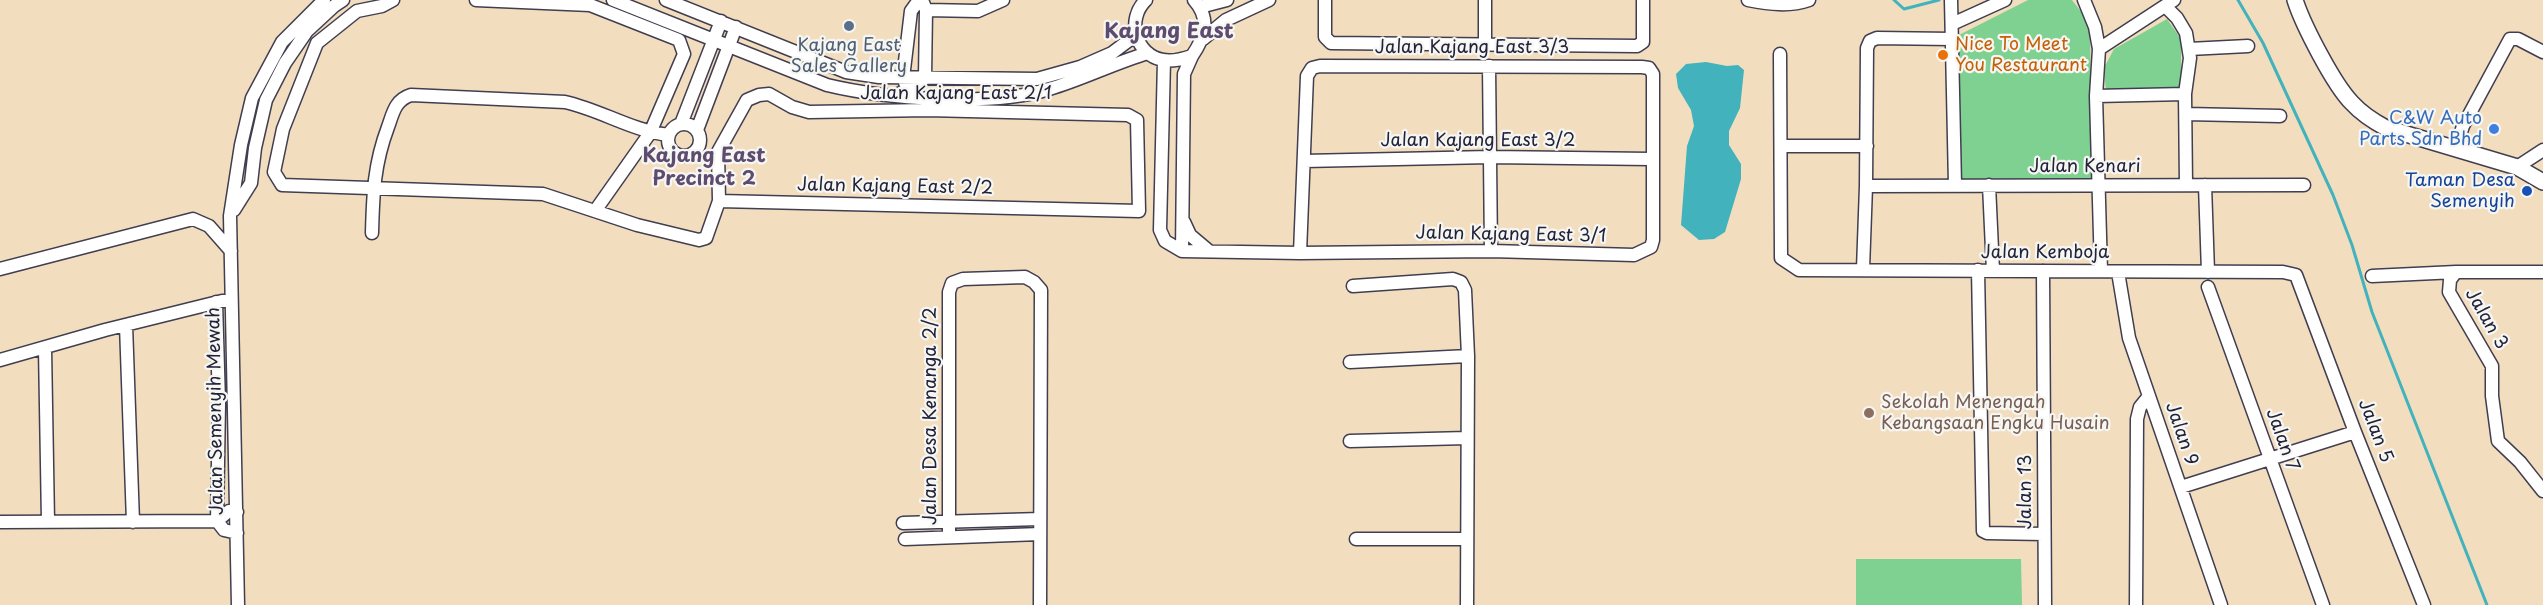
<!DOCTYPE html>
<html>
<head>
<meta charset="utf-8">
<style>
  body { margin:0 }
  canvas { display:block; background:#f2ddbf }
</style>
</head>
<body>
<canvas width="2543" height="605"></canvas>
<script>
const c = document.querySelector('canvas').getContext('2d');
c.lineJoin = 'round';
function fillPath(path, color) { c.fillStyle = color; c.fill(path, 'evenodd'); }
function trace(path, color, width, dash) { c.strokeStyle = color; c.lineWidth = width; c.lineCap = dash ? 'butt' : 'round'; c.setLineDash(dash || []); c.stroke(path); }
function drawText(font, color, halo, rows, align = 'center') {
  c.font = font + ' "Playpen Sans",sans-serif'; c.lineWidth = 4.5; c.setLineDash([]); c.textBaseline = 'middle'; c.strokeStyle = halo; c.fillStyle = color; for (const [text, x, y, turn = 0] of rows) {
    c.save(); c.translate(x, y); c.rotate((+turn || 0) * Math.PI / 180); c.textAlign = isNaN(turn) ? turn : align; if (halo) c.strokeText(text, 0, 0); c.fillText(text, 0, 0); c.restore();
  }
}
const green = new Path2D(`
  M 2028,0 L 2072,0 L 2086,18 L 2090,28 L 2092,179 L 1961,181 L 1959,35 Z
  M 2167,19 L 2181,39 L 2181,90 L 2106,92 L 2104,68 L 2114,49 Z
  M 1856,559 L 2021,559 L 2022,605 L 1856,605 Z`);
const water = new Path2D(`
  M 1706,62 L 1727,66 L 1738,65 L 1744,70 L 1740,108 L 1729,131 L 1729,145 L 1741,164 L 1741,179 L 1725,232 L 1714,239 L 1699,240 L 1681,225 L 1687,146 L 1694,126 L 1691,110 L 1678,88 L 1676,74 L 1686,64 Z`);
const stream = new Path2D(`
  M 1894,0 L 1904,9 L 1939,0
  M 2238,0 L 2263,43 L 2333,195 L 2352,245 L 2372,312 L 2487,605`);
const minor = new Path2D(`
  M 393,0 L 382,6 L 357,11 L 317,43 L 283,129 L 274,172 L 282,185 L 543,194 L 637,225 L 699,240 L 706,238 L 719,201 L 718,152 L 747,100 L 759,95 L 769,94 L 792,107 L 809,112 L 928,110 L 1128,115 L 1137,120 L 1139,211 L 719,201
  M 476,0 L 590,5 L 679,40 L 684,54 L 650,133 L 595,211
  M 613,0 L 827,85 C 885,99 992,107 1049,89 C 1083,79 1114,63 1148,53
  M 666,0 L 846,72 L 879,77 L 1037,79 L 1080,67 L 1112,53 L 1136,35
  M 1146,0 C 1126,19 1135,55 1163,60 C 1173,62 1183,59 1192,56 C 1205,37 1211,19 1194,0
  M 1325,0 L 1325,37 L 1331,43 L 1637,46 L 1643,42 L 1643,0
  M 1748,0 C 1769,4 1789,7 1809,0
  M 1951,0 L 1955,185
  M 2084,0 L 2095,27 L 2099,49 L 2096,96 L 2101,271
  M 1200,7 L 1227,0
  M 2166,7 L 2177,18 L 2186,33 L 2190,58 L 2185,94 L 2186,185
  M 926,10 L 978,11 L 1003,0
  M 1952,24 L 2005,0
  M 1203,39 L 1226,20 L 1269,0
  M 1485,44 L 1485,0
  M 2099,49 L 2174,0
  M 2189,49 L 2248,46
  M 1780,54 L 1781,258 L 1799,270 L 2283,272 L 2296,275 L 2355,432 L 2424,605
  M 1164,60 L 1160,230 L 1165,241 L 1182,251 L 1300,253 L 1491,251 L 1634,255 L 1651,247 L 1653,240 L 1653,74 L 1649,68 L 1642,67 L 1320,66 L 1312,68 L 1307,76 L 1300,253
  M 1489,66 L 1491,251
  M 906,85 L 903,78 L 911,11 L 919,0
  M 898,94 L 911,89 L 925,78 L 926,10 L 922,0
  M 2096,96 L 2185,94
  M 2186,114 L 2280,116
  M668 140a16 16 0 1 1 32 0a16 16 0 1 1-32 0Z
  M 681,124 L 721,21
  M 697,130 L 736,27
  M 1781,146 L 1867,146
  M 2456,148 L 2463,126 L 2510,39 L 2518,39 L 2543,52
  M 1304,161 L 1490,157 L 1651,159
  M 2517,167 L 2543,150
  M 1989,185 L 1993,271
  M 2205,185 L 2208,272
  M 1866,186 L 2304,185
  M 234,210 L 251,183 L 255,148 L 266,100 L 285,63 L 307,31 L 334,6 L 343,0
  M 1184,222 L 1190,235 L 1209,251
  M 372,233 C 373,194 374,164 388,127 C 393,113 395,100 411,95 L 565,102 C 601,110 632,131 669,135
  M 1182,251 L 1184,74 L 1192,56
  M 0,269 L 193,219 L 209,226 L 231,251
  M 1863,269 L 1866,186 L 1867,48 L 1870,41 L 1877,38 L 1952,39
  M 1978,270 L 1983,531 L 1987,533 L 2044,534
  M 2043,271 L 2045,605
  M 2118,272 L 2129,338 L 2221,605
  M 2543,272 L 2456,272 L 2450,280 L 2449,292 L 2492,366 L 2492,396 L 2498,441 L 2520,462 L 2543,491
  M 2372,276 L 2456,272
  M 1353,286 L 1453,279 L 1461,282 L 1465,290 L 1468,356 L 1467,605
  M 2208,287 L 2323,605
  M 216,302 L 219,403 L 217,521
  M 126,325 L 133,522
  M 45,348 L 48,522
  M 0,360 L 105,330 L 222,301 L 231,301
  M 1350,362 L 1468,356
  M 1350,441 L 1467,438
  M 2181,487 L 2355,432
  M 217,521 L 224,530 L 237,533
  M 0,522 L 217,521 L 229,511 L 237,512
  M 903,523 L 1040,519
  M 949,537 L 949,292 L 952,283 L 963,279 L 1025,277 L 1034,282 L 1041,290 L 1040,605
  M 905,539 L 1040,534
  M 1356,539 L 1467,539
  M 238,605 L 230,216 L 241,145 L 252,98 L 282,42 L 324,0
  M 2136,605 L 2137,419 L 2140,407 L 2149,396`);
const major = new Path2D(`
  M 2295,0 C 2303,25 2334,85 2352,103 C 2362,114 2373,121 2386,128 L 2517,167 L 2543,182`);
const markers = [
  [849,26,6,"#5c6f8a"],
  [1943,55,6,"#e8710a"],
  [2494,129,6,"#3f7fe0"],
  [2527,191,6,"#1a4fb4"],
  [1869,413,6,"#8d6e63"]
];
const foodNames = [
  ["Nice To Meet",1955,45],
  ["You Restaurant",1955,66]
];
const serviceNames = [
  ["Kajang East",849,46],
  ["Sales Gallery",849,67]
];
const streetNames = [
  ["Jalan Kajang East 3/3",1472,48],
  ["Jalan Kajang East 2/1",956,94],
  ["Jalan Kajang East 3/2",1478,141],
  ["Jalan Kenari",2085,167],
  ["Jalan Kajang East 2/2",895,187,1],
  ["Jalan Kajang East 3/1",1511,235,1],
  ["Jalan Kemboja",2045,253],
  ["Jalan 3",2486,319,60],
  ["Jalan Semenyih Mewah",216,411,-91],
  ["Jalan Desa Kenanga 2/2",931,416,-90],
  ["Jalan 5",2375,431,69],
  ["Jalan 9",2181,434,71],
  ["Jalan 7",2282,440,70],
  ["Jalan 13",2026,492,-90]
];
const shopNames = [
  ["C&W Auto",2482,119],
  ["Parts Sdn Bhd",2482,140]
];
const transitNames = [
  ["Taman Desa",2515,181],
  ["Semenyih",2515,202]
];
const educationNames = [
  ["Sekolah Menengah",1881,403],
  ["Kebangsaan Engku Husain",1881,424]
];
const neighbourhoodNames = [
  ["Kajang East",704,156],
  ["Precinct 2",704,179]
];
const quarterNames = [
  ["Kajang East",1169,32]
];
fillPath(green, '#7fd192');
fillPath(water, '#42b2bc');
trace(stream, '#42b2bc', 3);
trace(minor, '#413e4f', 15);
trace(major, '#413e4f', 18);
trace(minor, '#fff', 12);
trace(major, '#fff', 15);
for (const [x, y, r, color] of markers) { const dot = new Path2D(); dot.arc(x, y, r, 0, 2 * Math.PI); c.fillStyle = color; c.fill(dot); trace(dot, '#f6f6f2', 2); }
drawText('18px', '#c56008', '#f6f6f2', foodNames, 'left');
drawText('18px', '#4e5e75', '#f6f6f2', serviceNames);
drawText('18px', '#22223b', '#f6f6f2', streetNames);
drawText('18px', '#366cbe', '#f6f6f2', shopNames, 'right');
drawText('18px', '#164399', '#f6f6f2', transitNames, 'right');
drawText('18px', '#785e54', '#f6f6f2', educationNames, 'left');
drawText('bold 20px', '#5e4c70', '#f6f6f2', neighbourhoodNames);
drawText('bold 21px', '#5e4c70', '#f6f6f2', quarterNames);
</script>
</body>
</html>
